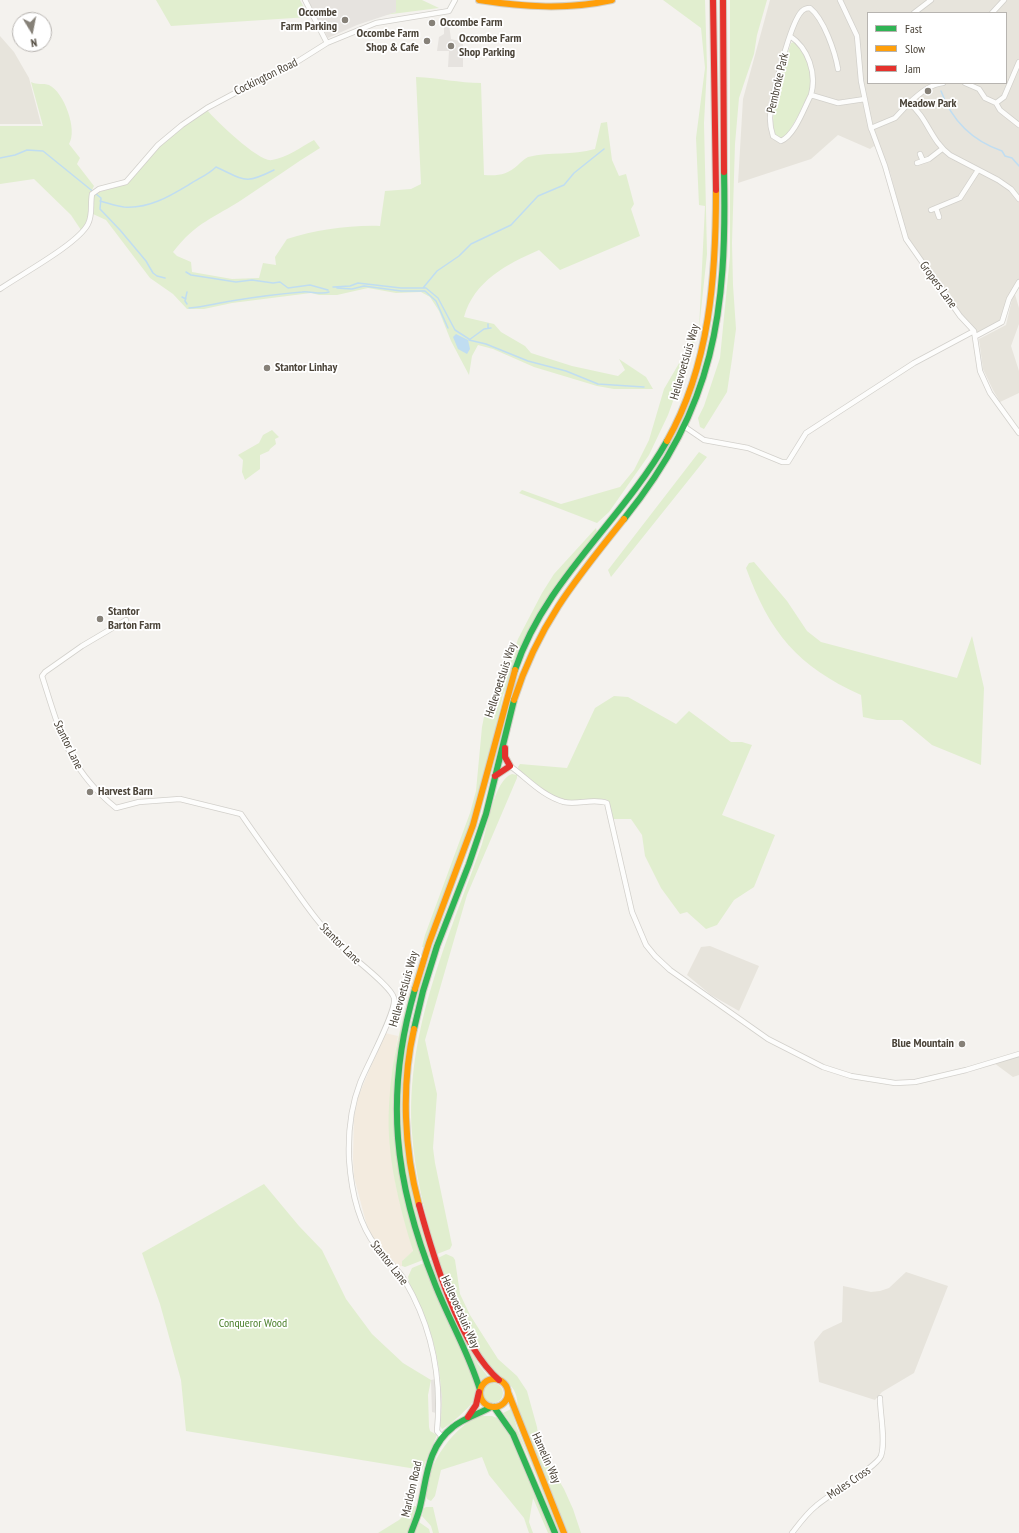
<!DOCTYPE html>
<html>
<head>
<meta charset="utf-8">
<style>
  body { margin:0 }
  #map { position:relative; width:1019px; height:1533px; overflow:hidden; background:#f4f2ee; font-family:"PT Sans Narrow",sans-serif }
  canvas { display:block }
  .legend { position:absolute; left:867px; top:12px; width:140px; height:72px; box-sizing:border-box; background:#fff; border:1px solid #b7b4b0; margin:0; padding:5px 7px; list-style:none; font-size:12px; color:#4b4439 }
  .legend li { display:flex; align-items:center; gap:8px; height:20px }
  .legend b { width:20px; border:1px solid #b7b4b0 }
  .north { position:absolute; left:12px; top:12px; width:40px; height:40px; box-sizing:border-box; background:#fff; border:1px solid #b7b4b0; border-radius:50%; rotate:170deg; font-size:11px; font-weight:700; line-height:16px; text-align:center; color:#4b4439 }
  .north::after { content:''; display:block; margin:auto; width:14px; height:18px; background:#868178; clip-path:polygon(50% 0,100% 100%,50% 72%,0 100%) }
</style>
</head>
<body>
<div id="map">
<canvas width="1019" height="1533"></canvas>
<ul class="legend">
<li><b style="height:5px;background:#30b455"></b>Fast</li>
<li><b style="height:5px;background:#ff9f0a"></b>Slow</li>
<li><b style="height:5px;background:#e5322d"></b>Jam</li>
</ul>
<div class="north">N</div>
</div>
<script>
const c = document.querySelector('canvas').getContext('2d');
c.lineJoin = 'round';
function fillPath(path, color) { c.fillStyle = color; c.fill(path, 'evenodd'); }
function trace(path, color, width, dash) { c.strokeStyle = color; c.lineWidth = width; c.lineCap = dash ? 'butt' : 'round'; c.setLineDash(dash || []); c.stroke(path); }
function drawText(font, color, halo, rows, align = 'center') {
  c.font = font + ' "PT Sans Narrow",sans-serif'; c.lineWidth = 3.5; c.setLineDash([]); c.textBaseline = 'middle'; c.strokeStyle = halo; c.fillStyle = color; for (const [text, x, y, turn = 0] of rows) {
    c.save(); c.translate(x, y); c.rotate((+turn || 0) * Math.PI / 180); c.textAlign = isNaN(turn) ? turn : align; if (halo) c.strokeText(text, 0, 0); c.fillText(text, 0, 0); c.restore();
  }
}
const residential = new Path2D(`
  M 770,0 L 1019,0 L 1019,282 L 1012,291 L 1002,322 L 976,336 L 974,331 L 927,268 L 907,237 L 890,172 L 882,156 L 874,146 L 870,149 L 838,135 L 811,159 L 738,183 L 743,99 ZM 868,13 L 1006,13 L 1006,83 L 868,83 ZM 790,36 L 811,67 L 811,95 L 787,138 L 773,136 L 770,117 Z
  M 0,36 L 14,52 L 29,78 L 41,124 L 0,124 Z
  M 1014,291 L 1019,308 L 1019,324 L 1011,346 L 1019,371 L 1019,393 L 1000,402 L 993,390 L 983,369 L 979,339 L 1006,325 Z
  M 710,946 L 759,966 L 739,1011 L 711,995 L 687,975 L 701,947 Z
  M 1019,1054 L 1019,1075 L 1013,1077 L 994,1063 Z
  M 906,1272 L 948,1286 L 914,1373 L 882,1392 L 875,1400 L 819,1382 L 814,1342 L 823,1331 L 842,1322 L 843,1286 L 871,1292 L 880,1291 L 889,1288 Z`);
const commercial = new Path2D(`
  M 385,1033 L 398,1036 L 395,1053 L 391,1151 L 396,1186 L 413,1252 L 402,1261 L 402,1266 L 398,1267 L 385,1255 L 372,1237 L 367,1226 L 354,1177 L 353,1159 L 354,1117 L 358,1097 Z`);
const green = new Path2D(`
  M 156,0 L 300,0 L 309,17 L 171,26 Z
  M 396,0 L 422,0 L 439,8 L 384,15 L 396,12 Z
  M 663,0 L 705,0 L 707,67 L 704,123 L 707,254 L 699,329 L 668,415 L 649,455 L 609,512 L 597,523 L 519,493 L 522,490 L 561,504 L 620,487 L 634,470 L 649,440 L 664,389 L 699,329 L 705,206 L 699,205 L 696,138 L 705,68 L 701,28 Z
  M 730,0 L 767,0 L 757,35 L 754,54 L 739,98 L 735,144 L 732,243 L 733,285 L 736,329 L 732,359 L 727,392 L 704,429 L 700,427 L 698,418 L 704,406 L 720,358 L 730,256 Z
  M 794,42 C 806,49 812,72 811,85 C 809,98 792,128 784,138 L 779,139 C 763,125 785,65 790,46 L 791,43 Z
  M 416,77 C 439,78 459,83 481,83 L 484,175 C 498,176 507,175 518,165 C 521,162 524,159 528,157 C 551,151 572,156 595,149 L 601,123 L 607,122 L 612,160 L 619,176 L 626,174 L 634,204 L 631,209 L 640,236 L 560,270 L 539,250 C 507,264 474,281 464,317 L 494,324 L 501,332 L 525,346 L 531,353 L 572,366 L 618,376 L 625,370 L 619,359 L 646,377 L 653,389 L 614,389 L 597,386 L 534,367 L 493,349 L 478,345 L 472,356 L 469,375 L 451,341 L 439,311 L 430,297 L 421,292 L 396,293 L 368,288 L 337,295 L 319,295 L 311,293 L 232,303 L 204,309 L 187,309 L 173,294 L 150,278 L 106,220 L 93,214 L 94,195 L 99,192 L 127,184 L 151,154 L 167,139 L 207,110 C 216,121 260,163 272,160 C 286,158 301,147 314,140 L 320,148 C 294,164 269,182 243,199 C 214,218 196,222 173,252 L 177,256 L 191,262 L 192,272 L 232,279 L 259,278 L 263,263 L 276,265 L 275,257 L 287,239 C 316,230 349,225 380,226 L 385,191 L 411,189 L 421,184 Z
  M 31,82 C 37,85 43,83 49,85 C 64,92 78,130 69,144 L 80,158 L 77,164 L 94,186 C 85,203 95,213 81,230 L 71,215 L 34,179 L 0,184 L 0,126 L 43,126 Z
  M 272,430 L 279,437 L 275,439 L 276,444 L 270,449 L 269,451 L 260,455 L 260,469 L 245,480 L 242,472 L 243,460 L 238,455 L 259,443 L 263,435 Z
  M 699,452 L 707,457 L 611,577 L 608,570 Z
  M 596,528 L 597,532 L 560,581 L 503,695 L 482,792 L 425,947 L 422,947 L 425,935 L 470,813 L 476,791 L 482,727 L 485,712 L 504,680 L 518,639 L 542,593 L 554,574 Z
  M 754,562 L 787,601 L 807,631 L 821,642 L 957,678 L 972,636 L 984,688 L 981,765 L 932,745 L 902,720 L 877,720 L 863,717 L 861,695 C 797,666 770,633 746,568 L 749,563 Z
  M 614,696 L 628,697 L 676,724 L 689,711 L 731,742 L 742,742 L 752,745 L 722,815 L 775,835 L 754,887 L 734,900 L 717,925 L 706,929 L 687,912 L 680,914 L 661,888 L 645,856 L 642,835 L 631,819 L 612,819 L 608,800 C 597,797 588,801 577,801 C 554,801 535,785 519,771 L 518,767 L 520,764 L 567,768 L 595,708 Z
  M 512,774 L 517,775 L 517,778 L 467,895 L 425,1040 L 437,1094 L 433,1148 L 435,1163 L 452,1245 L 450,1249 L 437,1254 C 425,1214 415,1175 412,1133 C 405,1030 449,938 482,844 C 488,826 494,780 512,774 Z
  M 494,787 L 441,937 L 414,1028 L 405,1125 L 432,1256 L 428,1258 C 410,1202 399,1151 401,1092 C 403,1033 424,978 444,923 C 461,877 477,832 494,787 Z
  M 419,961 L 412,989 L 395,1126 L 423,1260 L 405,1267 L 402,1266 L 402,1261 L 413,1251 C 399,1205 386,1155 389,1106 C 391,1056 405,1008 419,961 Z
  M 264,1184 L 299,1226 L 322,1250 L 346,1299 L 372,1334 L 403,1363 L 431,1380 L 428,1395 L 429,1427 L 430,1431 L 437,1435 L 422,1470 L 186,1431 L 181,1380 L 160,1304 L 142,1253 Z
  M 446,1254 L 453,1257 L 455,1260 L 460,1294 L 470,1315 L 498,1359 L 517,1376 L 527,1391 L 537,1427 L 540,1449 L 564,1489 L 573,1509 L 581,1533 L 568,1533 L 518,1411 C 518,1377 502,1387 489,1369 C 469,1342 450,1290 438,1258 Z
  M 433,1260 L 478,1364 L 490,1379 L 483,1384 L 429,1261 Z
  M 424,1263 L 475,1382 C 476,1388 477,1393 475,1398 C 473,1405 449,1426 442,1429 L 440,1426 C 444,1393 439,1354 427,1323 C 422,1308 411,1292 408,1277 L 412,1268 Z
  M483 1393a10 10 0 1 1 20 0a10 10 0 1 1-20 0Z
  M 511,1409 L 517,1428 L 562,1533 L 558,1533 C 543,1496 528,1444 503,1413 Z
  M 481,1416 L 492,1416 L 497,1418 L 509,1434 L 552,1533 L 548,1533 L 533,1498 L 529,1522 L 533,1533 L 529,1533 L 524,1518 L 489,1475 L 482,1457 L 441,1470 L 435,1496 L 431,1501 L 427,1499 C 421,1472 455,1423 481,1416 Z
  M 414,1506 L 418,1506 L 408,1533 L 378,1533 L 399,1520 Z
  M 426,1507 L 433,1507 L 439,1533 L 433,1533 L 431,1526 L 422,1516 L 424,1508 Z
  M 419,1522 L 429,1529 L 430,1533 L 414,1533 Z`);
const parking = new Path2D(`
  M 308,0 L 396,0 L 396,12 L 357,25 L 328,38 Z
  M 448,18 L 451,39 L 463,42 L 463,67 L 448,67 L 449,51 L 437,51 L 439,37 L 444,34 L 444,19 Z
  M 439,1378 L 442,1396 L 441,1420 L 436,1420 L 436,1413 L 432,1412 L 431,1380 Z`);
const water = new Path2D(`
  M 456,334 L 468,340 L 470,349 L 467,354 L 458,349 L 453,337 Z`);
const stream = new Path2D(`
  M 941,91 C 952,121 973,141 1002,151 L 1005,156 L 1012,158 L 1019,166
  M 0,158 L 15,155 L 27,150 L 43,151 L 101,198 L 100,209 L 120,230 L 146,261 L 153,273 L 157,276 L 165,278
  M 100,201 C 108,203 116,206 124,207 C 149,209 170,196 190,184 C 199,178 208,175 216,167 C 245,180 244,185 274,170
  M 186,272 L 191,275 L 236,282 L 252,280 L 273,283 L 280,282 L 288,288 L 310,285 L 328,290
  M 333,287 L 350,286 L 358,283 L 401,288 L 426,288 L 438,298 L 455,330 L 469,339
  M 337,288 L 352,289 L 364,286 L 401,291 L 425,291 L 436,301 L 448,328
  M 423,288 L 437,271 L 459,256 L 471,244 L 511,225 L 538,196 L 564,185 L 574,173 L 604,149
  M 182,297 L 186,299
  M 187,304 L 185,301 L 187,292
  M 189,308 C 204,307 217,303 231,301 C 255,297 278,294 302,292 C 310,291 321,295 329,292
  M 488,328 L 488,324
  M 469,340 L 486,344 L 528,361 L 566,371 L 598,384 L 644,387
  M 469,340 L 484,329 L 491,328`);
const street = new Path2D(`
  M 305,0 L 327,43
  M 840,0 L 857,36 L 861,81 L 871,129
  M 914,13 L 931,0
  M 992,13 L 1004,0
  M 790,36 C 808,48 817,73 811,95
  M 838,69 C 835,52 824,19 810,8 C 807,8 804,9 802,11 C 790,22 771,100 770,118 C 770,124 771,130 773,136 L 781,141 C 795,135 804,108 811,95 L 838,103 L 865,99
  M 965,83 L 979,89 L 985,98 L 996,103 L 1000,110 L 1019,125
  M 909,103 C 919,94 930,84 943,83
  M 996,103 L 1004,97 L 1019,62
  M 871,128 L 885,166 L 906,239 L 960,316 L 974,331 L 980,371 L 990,393 L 1019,433
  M 871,128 L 895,118 L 909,103 C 928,118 930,140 950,155 L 998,180 L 1011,189 L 1019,199
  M 920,154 L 923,161
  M 917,163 L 929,159 L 942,149
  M 936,208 L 939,217
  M 931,210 L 960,198 L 978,170
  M 0,289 C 20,275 78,244 88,224 C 93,214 90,205 92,194 L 99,189 L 126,182 L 158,145 L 182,125 L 207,108 L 252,84 L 292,65 L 327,43 L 376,23 L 449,11 L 455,0
  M 976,336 L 1002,322 L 1009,299 L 1019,282
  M 685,427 L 704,440 L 748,448 L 782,462 L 788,462 L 806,433 L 914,363 L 974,331
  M 126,620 L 82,646 L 45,672 L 42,676 C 60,732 68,769 116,808 L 139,802 L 180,799 L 241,814 C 256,836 272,858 288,880 C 305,904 322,929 344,949 C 354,959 391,986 394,998 C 397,1011 366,1067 360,1083 C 351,1106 348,1134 349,1159 C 351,1188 358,1223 376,1246 C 385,1259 398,1268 405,1281 C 432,1327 442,1378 437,1431 L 442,1437
  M 510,766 C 527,778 542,796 564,802 C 578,805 593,798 607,803 L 632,912 L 646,945 L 655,956 L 670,970 L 768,1039 L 823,1067 L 851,1076 L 895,1083 L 915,1082 L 966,1070 L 1019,1054
  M 792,1533 C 799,1524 807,1513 816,1506 C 829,1494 876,1468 881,1456 C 886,1441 880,1414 880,1398`);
const fast = new Path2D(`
  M 624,519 C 715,406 727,313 724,172
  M 515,670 C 545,580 621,522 667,441
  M 415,989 C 384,1095 394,1182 435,1284 C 449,1320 469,1353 480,1390
  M 414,1029 L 423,991 L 437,946 L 469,864 L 486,814 L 514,700
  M 494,1407 L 513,1434 L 555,1533
  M 411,1533 C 414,1524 418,1516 420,1507 C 427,1478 427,1447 453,1427 C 464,1418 479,1414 491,1407`);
const slow = new Path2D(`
  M 479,0 C 524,7 567,10 612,0
  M 667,441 C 710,365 716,276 716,190
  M 514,700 C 538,625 575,580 624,519
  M 415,989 L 429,943 L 473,825 L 515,670
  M 414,1029 C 401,1085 404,1150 419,1205
  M480 1393a14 14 0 1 1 28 0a14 14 0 1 1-28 0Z
  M 508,1392 L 564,1533`);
const jam = new Path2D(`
  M 713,0 L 716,190
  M 723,0 L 724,172
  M 495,776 L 510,766 L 505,757 L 505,748
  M 419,1205 C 433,1256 459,1345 499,1380
  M 468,1417 L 476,1405 L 479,1392`);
const markers = [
  [345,20,4,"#868178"],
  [432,23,4,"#868178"],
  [427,41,4,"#868178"],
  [451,46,4,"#868178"],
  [928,91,4,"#868178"],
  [267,368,4,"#868178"],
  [100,619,4,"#868178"],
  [90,792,4,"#868178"],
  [962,1044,4,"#868178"]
];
const poiNames = [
  ["Occombe",337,13,"right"],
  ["Farm Parking",337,27,"right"],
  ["Occombe Farm",440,23],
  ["Occombe Farm",419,34,"right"],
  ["Shop & Cafe",419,48,"right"],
  ["Occombe Farm",459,39],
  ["Shop Parking",459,53],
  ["Meadow Park",928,104,"center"],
  ["Stantor Linhay",275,368],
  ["Stantor",108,612],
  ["Barton Farm",108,626],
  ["Harvest Barn",98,792],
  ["Blue Mountain",954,1044,"right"]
];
const streetNames = [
  ["Cockington Road",266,77,-26],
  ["Pembroke Park",778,83,-77],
  ["Gropers Lane",938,285,54],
  ["Hellevoetsluis Way",685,362,-74],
  ["Hellevoetsluis Way",501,680,-72],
  ["Stantor Lane",68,745,64],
  ["Stantor Lane",340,944,45],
  ["Hellevoetsluis Way",404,989,-74],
  ["Stantor Lane",389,1263,52],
  ["Hellevoetsluis Way",460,1312,66],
  ["Hamelin Way",546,1458,66],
  ["Moles Cross",849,1483,-34],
  ["Marldon Road",412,1489,-77]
];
const parkNames = [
  ["Conqueror Wood",253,1324]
];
fillPath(residential, '#e7e4dc');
fillPath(commercial, '#f3ebdf');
fillPath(green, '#e1eecf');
fillPath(parking, '#e6e3df');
fillPath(water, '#c0ddf1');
trace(stream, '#c0ddf1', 1.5);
trace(street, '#d2d0cb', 6);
trace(fast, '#d3cfc5', 8);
trace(slow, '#d3cfc5', 8);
trace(jam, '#d3cfc5', 8);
trace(street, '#fdfdfc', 4.5);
trace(fast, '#30b455', 6);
trace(slow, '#ff9f0a', 6);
trace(jam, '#e5322d', 6);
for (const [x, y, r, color] of markers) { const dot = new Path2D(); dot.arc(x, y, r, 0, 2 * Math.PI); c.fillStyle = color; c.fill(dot); trace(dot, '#fff', 1.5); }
drawText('bold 12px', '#4b4439', '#fff', poiNames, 'left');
drawText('12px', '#4b4439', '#fff', streetNames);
drawText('12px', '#4a7f2a', '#fff', parkNames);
</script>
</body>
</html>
